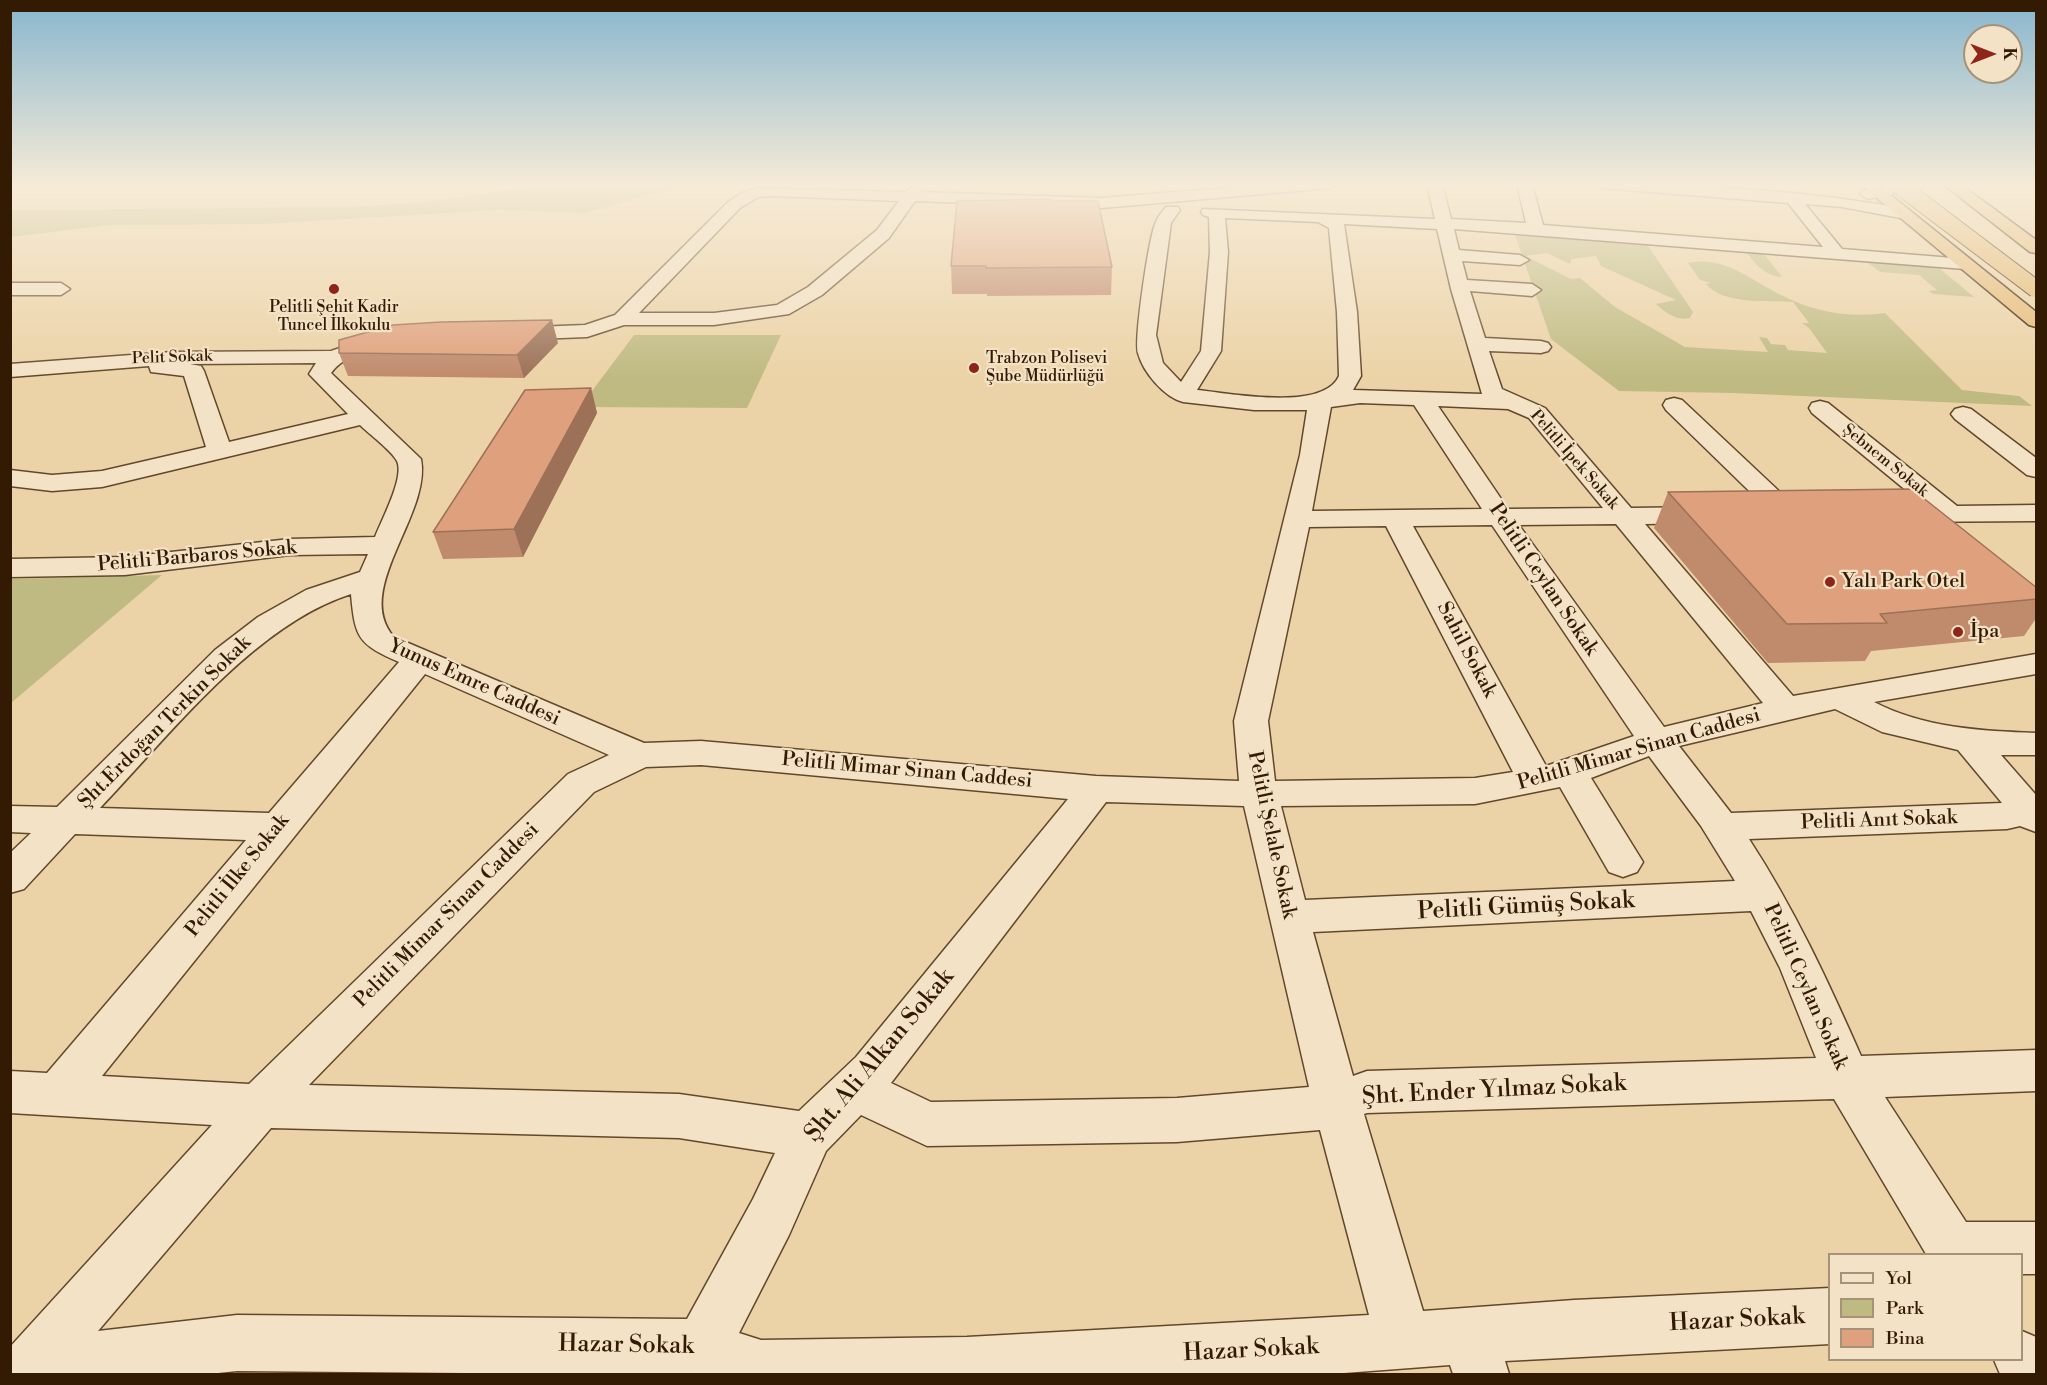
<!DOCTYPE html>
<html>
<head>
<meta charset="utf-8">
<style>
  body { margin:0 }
  #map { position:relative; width:2047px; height:1385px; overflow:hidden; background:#ecd3a7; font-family:"Libre Bodoni",serif }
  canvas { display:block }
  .frame { position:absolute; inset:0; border:12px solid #331a02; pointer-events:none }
  .legend { position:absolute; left:1828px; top:1253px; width:195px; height:108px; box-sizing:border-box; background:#f3e2c6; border:2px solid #a69278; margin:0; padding:8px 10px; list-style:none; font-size:18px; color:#331a02 }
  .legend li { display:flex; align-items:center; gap:12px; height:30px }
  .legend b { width:30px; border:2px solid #a69278 }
  .north { position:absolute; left:1963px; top:24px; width:60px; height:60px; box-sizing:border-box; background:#f3e2c6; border:2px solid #a69278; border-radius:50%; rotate:90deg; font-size:16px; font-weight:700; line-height:24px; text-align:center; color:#331a02 }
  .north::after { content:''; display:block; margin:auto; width:21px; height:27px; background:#8f2418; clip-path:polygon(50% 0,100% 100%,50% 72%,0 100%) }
</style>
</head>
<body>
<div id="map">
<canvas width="2047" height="1385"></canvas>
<div class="frame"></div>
<ul class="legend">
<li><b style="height:8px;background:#f3e2c6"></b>Yol</li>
<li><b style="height:16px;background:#bfba82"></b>Park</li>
<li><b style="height:16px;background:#dfa17d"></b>Bina</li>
</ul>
<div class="north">K</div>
</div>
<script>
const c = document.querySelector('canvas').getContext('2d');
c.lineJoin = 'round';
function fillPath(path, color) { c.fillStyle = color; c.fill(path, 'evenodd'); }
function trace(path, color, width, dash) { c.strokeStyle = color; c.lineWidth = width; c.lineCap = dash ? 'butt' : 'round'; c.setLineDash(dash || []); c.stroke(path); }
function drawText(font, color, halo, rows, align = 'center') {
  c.font = font + ' "Libre Bodoni",serif'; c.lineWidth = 4.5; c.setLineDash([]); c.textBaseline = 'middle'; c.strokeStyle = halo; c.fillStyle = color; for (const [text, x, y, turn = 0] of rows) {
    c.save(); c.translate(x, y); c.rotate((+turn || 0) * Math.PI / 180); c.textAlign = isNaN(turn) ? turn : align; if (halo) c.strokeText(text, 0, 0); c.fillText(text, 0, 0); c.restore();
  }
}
const green = new Path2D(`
  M 553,184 L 688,184 L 585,213 L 499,210 L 262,224 L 108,225 L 11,237 L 11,210 L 349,207 L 426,202 Z
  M 1513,229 L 1644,240 L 1693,312 L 1690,318 C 1676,321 1666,313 1656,304 L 1676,300 L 1601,266 L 1596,256 L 1572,259 L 1570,264 L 1547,253 L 1525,256 L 1571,279 L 1580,278 L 1615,307 L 1685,347 L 1768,352 L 1759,337 L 1767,338 L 1771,344 L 1785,345 L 1788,350 L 1827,353 L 1809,328 L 1802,323 L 1809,323 L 1793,302 C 1768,300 1723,305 1706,284 L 1711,283 L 1700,280 L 1688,263 C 1725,255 1750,280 1781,295 C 1813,312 1850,318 1885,313 L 1962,390 L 2019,396 L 2032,406 L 1733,393 L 1619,391 L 1551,339 Z
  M 1744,248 L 1761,250 L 1782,277 C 1765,276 1752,262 1744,248 Z
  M 1861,258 L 1933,263 L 1974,297 L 1933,294 L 1929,291 L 1937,290 L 1919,275 L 1880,272 Z
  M 634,335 L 781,335 L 747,408 L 580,407 Z
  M 162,575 L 11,703 L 11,579 Z`);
const minor = new Path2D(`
  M 1274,184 L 1339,184 L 1332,188 L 1101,208 L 915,201 L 889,238 L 822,295 L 789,314 L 714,325 L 624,325 L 587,337 L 510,340 L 503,338 L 500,334 L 503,330 L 510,328 L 585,325 L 615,315 L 728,202 L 742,193 L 758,188 L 906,192 L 914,186 L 919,188 L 921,192 L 1101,198 ZM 771,196 L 899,201 L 877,230 L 808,287 L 777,305 L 714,313 L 639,313 L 740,208 L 758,197 Z
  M 1427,184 L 1442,184 L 1451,219 L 1526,223 L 1517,184 L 1532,184 L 1543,225 L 1823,247 L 1788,203 L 1601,188 L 1594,184 C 1698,184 1803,190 1906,209 L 1914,214 L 1906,219 L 1842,207 L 1805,204 L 1842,249 L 1965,259 L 1974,264 L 1965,269 L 1454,229 L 1459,250 L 1520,255 L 1529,260 L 1520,265 L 1462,261 L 1467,280 L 1532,284 L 1541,290 L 1532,296 L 1470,291 L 1485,338 L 1541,341 L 1548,343 L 1551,347 L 1548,351 L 1541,353 L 1489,351 L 1502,389 L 1545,408 L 1631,508 L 1705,507 L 1714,509 L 1718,515 L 1714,521 L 1705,523 L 1645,524 L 1793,696 L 2036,654 L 2036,674 L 1874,702 C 1924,728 1982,731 2036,733 L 2036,755 L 2001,755 L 2036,795 L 2036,832 L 2020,826 L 2007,829 L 1749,839 C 1794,908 1828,981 1861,1056 L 2036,1050 L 2036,1091 L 1885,1097 L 1966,1222 L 2036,1222 L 2036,1274 L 2022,1274 L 2022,1254 L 1926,1254 L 1834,1099 L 1367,1113 L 1364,1114 L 1423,1311 L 1574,1300 L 1830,1288 L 1830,1344 L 1505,1361 L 1509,1374 L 1453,1374 L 1450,1365 L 1331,1374 L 579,1374 L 237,1371 L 209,1374 L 10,1374 L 10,1347 L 212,1125 L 10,1113 L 10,1071 L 47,1073 L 246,840 L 75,834 L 24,889 L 10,893 L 10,853 L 31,833 L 10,832 L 10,806 L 57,807 L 215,650 L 258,617 L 306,590 L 360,572 L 368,554 L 290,555 L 125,575 L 10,577 L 10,559 L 125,557 L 290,539 L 375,537 C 381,521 405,477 397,461 C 391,450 369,434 360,425 L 102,487 L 52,491 L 10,486 L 10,470 L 52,475 L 102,471 L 206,447 L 184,376 L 151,372 L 149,366 L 10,377 L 10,364 L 172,352 L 331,351 L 366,339 L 384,336 L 391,338 L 394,342 L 391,346 C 370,352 346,353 331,373 L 421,459 C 432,514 352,590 394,637 L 644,743 L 701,741 L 1096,776 L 1239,781 L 1234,721 L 1300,455 L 1307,410 L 1254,410 L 1183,402 C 1164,397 1143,372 1138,353 C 1134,339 1149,235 1156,222 C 1158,216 1163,211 1166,207 L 1178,207 L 1180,210 L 1171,223 L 1156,335 L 1163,363 L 1181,382 L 1201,351 L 1210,252 L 1209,217 L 1203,215 L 1201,212 L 1203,209 L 1435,219 ZM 1225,218 L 1318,222 L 1329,228 L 1337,312 L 1339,376 C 1323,412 1229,393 1197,390 L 1221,351 L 1228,252 ZM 1344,224 L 1437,229 L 1451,289 L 1482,394 L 1353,390 L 1361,376 L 1357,312 ZM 316,363 L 309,374 L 348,414 L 229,442 L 204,371 L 201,366 L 190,364 ZM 1360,403 L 1414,405 L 1482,509 L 1312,511 L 1331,407 ZM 1438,406 L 1508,409 L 1529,418 L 1603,508 L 1508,509 ZM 1616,524 L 1763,703 L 1664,727 L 1519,525 ZM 1492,525 L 1634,736 L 1546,766 L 1413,526 ZM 1386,526 L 1513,772 L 1475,778 L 1275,781 L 1268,721 L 1309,527 ZM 351,594 C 355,638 358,644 399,662 L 269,813 L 100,808 C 170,735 254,625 351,594 ZM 425,674 L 609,755 L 568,774 L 249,1084 L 102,1076 ZM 1835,709 L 1882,732 L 1958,750 L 2002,803 L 1731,813 L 1679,746 ZM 1649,756 L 1701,826 L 1735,881 L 1305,900 L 1281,806 L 1475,804 L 1560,787 L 1609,872 L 1623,877 L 1637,872 L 1643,862 L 1591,778 ZM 701,765 L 1068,799 L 856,1057 L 799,1111 L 679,1094 L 309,1085 L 594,792 L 646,767 ZM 1106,802 L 1244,806 L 1309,1087 L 1177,1098 L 931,1102 L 891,1083 ZM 1751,911 L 1780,968 L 1816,1058 L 1367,1071 L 1353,1076 L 1313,932 ZM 861,1115 L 927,1146 L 1177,1142 L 1320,1130 L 1369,1315 L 967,1337 L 761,1340 L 739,1333 L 789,1235 L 826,1151 ZM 271,1128 L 679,1138 L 775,1153 L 753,1199 L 687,1319 L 237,1315 L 98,1331 Z
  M 1896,184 L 1929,184 L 1922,188 L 1868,199 L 1860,194 L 1863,191 Z
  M 10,283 L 61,283 L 70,289 L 61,295 L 10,295 Z
  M 1674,398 L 1682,400 L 1798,509 L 1802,515 L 1798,521 L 1789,523 L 1780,521 L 1666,410 L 1663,405 L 1666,400 Z
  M 1820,401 L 1828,403 L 1957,506 L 2036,505 L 2036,521 L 1897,522 L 1888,520 L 1884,514 L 1888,508 L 1925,506 L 1812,413 L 1809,408 L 1812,403 Z
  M 1963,407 L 1971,409 L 2036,458 L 2036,477 L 2027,475 L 1955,419 L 1951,414 L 1955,409 Z
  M 2022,1331 L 2036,1337 L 2036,1374 L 2000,1374 L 1994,1360 L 2022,1360 Z`);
const highway = new Path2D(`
  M 1860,184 L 1877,184 L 2036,312 L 2036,327 L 2029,325 Z
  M 1943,184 L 1960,184 L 2036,240 L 2036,253 L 2030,252 Z`);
const highwayBridge = new Path2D(`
  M 1897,184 L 2036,289`);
const wall = new Path2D(`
  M 1052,201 L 1112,267 L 1111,295 L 987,296 L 987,294 L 952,294 L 951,266 Z
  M 558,343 L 524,378 L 348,376 L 339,353 Z
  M 591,388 L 597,413 L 523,557 L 443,559 L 433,532 Z
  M 1668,492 L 2037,588 L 2037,617 L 2024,636 L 1871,651 L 1865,661 L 1768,663 L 1654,528 Z`);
const shadedWall = new Path2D(`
  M 552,320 L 558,343 L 524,378 L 517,355 Z
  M 591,388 L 597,413 L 523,557 L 514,529 Z`);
const building = new Path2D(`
  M 1051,199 L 1052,201 L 1098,201 L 1112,267 L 986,268 L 986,266 L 951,266 L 957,201 Z
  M 552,320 L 517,355 L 339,353 L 339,340 L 393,325 L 441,322 Z
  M 591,388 L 514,529 L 433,532 L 525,390 Z
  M 1912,489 L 2037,588 L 2037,599 L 1880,614 L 1887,623 L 1787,624 L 1668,492 Z`);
const markers = [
  [334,289,6,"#8f2418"],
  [974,368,6,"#8f2418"],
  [1830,582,6,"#8f2418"],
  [1958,632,6,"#8f2418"]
];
const farPoinames = [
  ["Pelitli Şehit Kadir",334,308],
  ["Tuncel İlkokulu",334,326],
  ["Trabzon Polisevi",986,359,"left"],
  ["Şube Müdürlüğü",986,377,"left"]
];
const farStreetnames = [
  ["Pelit Sokak",172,358,-2],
  ["Pelitli İpek Sokak",1574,460,49],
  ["Şebnem Sokak",1885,461,39]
];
const streetNames = [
  ["Pelitli Barbaros Sokak",197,557,-5],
  ["Pelitli Ceylan Sokak",1543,580,56],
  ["Sahil Sokak",1466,650,62],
  ["Yunus Emre Caddesi",474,683,24],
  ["Şht.Erdoğan Terkin Sokak",165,723,-45],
  ["Pelitli Mimar Sinan Caddesi",1639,750,-16],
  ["Pelitli Mimar Sinan Caddesi",907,771,5],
  ["Pelitli Anıt Sokak",1879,821,-2],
  ["Pelitli Şelale Sokak",1271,835,78],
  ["Pelitli İlke Sokak",238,876,-51],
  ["Pelitli Mimar Sinan Caddesi",447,916,-45],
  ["Pelitli Ceylan Sokak",1805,987,66]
];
const poiNames = [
  ["Yalı Park Otel",1842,582],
  ["İpa",1970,632]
];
const nearStreetnames = [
  ["Pelitli Gümüş Sokak",1526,907,-3],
  ["Şht. Ali Alkan Sokak",880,1056,-50],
  ["Şht. Ender Yılmaz Sokak",1494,1091,-3],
  ["Hazar Sokak",1737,1321,-3],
  ["Hazar Sokak",626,1346,1],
  ["Hazar Sokak",1251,1351,-3]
];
fillPath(green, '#bfba82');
trace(minor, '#61482b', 3);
trace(highway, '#331a02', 3);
fillPath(minor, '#f3e2c6');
fillPath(highway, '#e6ba74');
trace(highwayBridge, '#331a02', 19, []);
trace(highwayBridge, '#e6ba74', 17);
fillPath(wall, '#c08a6c');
fillPath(shadedWall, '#9c7158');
fillPath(building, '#dfa17d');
trace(building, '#9c7158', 1.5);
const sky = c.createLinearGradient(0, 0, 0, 378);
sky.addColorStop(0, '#88b6ce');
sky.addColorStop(0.49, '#f6ebd7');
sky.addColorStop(1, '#f6ebd700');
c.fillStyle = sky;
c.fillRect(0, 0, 2047, 378);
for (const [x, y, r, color] of markers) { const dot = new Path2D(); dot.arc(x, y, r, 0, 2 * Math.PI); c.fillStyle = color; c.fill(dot); trace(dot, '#f3e2c6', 2); }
drawText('16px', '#331a02', '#f3e2c6', farPoinames);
drawText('16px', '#331a02', '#f3e2c6', farStreetnames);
drawText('20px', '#331a02', '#f3e2c6', streetNames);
drawText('20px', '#331a02', '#f3e2c6', poiNames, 'left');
drawText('24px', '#331a02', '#f3e2c6', nearStreetnames);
</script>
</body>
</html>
